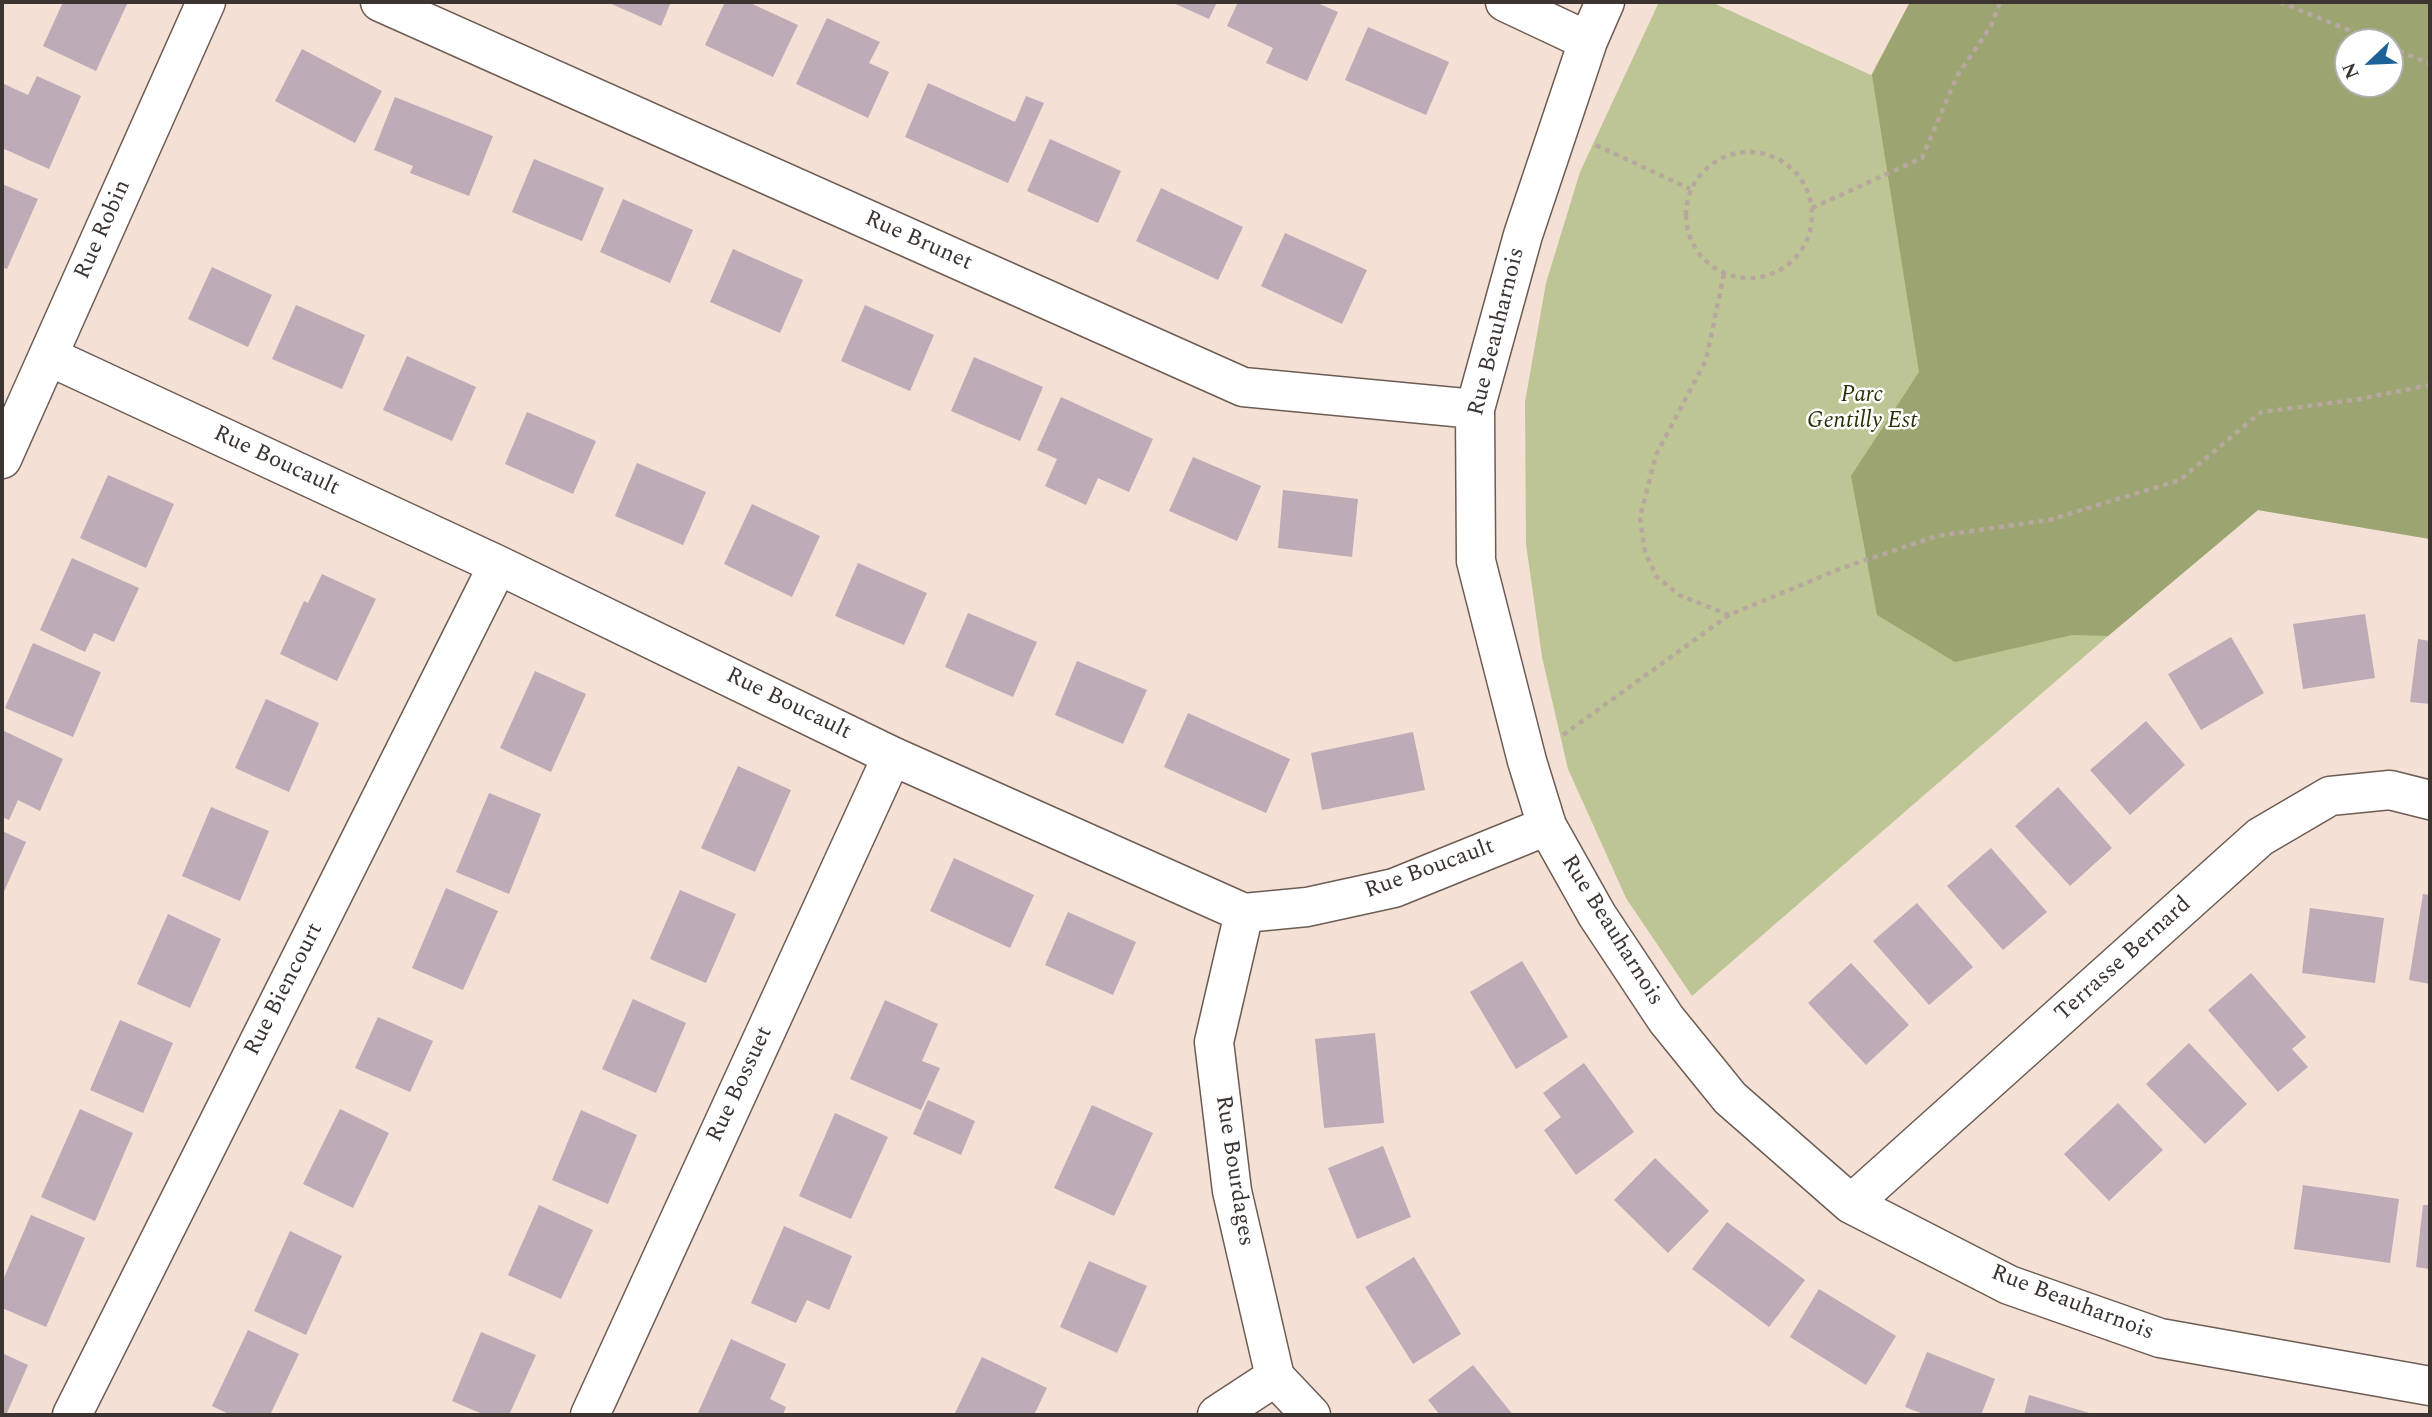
<!DOCTYPE html>
<html>
<head>
<meta charset="utf-8">
<style>
  body { margin:0 }
  #map { position:relative; width:2432px; height:1417px; overflow:hidden; background:#f4e0d5; font-family:Spectral,serif }
  canvas { display:block }
  .frame { position:absolute; inset:0; border:4px solid #3b3430; pointer-events:none }
  .north { position:absolute; left:2334px; top:28px; width:70px; height:70px; box-sizing:border-box; background:#fff; border:2px solid #b1aeac; border-radius:50%; rotate:247deg; font-size:19px; font-weight:700; line-height:28px; text-align:center; color:#3b3430 }
  .north::after { content:''; display:block; margin:auto; width:24px; height:32px; background:#1d6398; clip-path:polygon(50% 0,100% 100%,50% 72%,0 100%) }
</style>
</head>
<body>
<div id="map">
<canvas width="2432" height="1417"></canvas>
<div class="frame"></div>
<div class="north">N</div>
</div>
<script>
const c = document.querySelector('canvas').getContext('2d');
c.lineJoin = 'round';
function fillPath(path, color) { c.fillStyle = color; c.fill(path, 'evenodd'); }
function trace(path, color, width, dash) { c.strokeStyle = color; c.lineWidth = width; c.lineCap = dash ? 'butt' : 'round'; c.setLineDash(dash || []); c.stroke(path); }
function drawText(font, color, halo, rows, align = 'center') {
  c.font = font + ' Spectral,serif'; c.lineWidth = 5; c.setLineDash([]); c.textBaseline = 'middle'; c.strokeStyle = halo; c.fillStyle = color; for (const [text, x, y, turn = 0] of rows) {
    c.save(); c.translate(x, y); c.rotate((+turn || 0) * Math.PI / 180); c.textAlign = isNaN(turn) ? turn : align; if (halo) c.strokeText(text, 0, 0); c.fillText(text, 0, 0); c.restore();
  }
}
const green = new Path2D(`
  M 1659,2 L 1711,2 L 1871,75 L 1910,2 L 2430,2 L 2430,539 L 2258,510 L 2108,636 L 1692,996 L 1626,898 L 1568,769 L 1542,657 L 1526,544 L 1525,402 L 1546,283 L 1580,172 ZM 2348,42 L 2390,42 L 2390,84 L 2348,84 Z`);
const forest = new Path2D(`
  M 1910,2 L 2430,2 L 2430,539 L 2258,510 L 2108,636 L 2072,635 L 1955,662 L 1877,615 L 1851,476 L 1919,372 L 1872,75 ZM 2348,42 L 2390,42 L 2390,84 L 2348,84 Z`);
const building = new Path2D(`
  M 63,2 L 128,2 L 96,71 L 43,46 Z
  M 607,2 L 671,2 L 661,26 Z
  M 725,2 L 748,2 L 798,25 L 773,77 L 705,45 Z
  M 1171,2 L 1217,2 L 1209,19 Z
  M 1238,2 L 1315,2 L 1338,12 L 1307,81 L 1266,63 L 1273,48 L 1227,26 Z
  M 827,18 L 880,42 L 869,63 L 889,72 L 868,118 L 796,84 Z
  M 1368,27 L 1449,62 L 1426,115 L 1345,80 Z
  M 302,49 L 382,91 L 355,143 L 275,101 Z
  M 37,76 L 81,96 L 49,169 L 2,148 L 2,83 L 28,95 Z
  M 928,83 L 1015,122 L 1026,96 L 1044,103 L 1008,183 L 905,137 Z
  M 395,97 L 493,136 L 469,196 L 410,173 L 413,166 L 374,150 Z
  M 1050,139 L 1121,171 L 1098,223 L 1027,191 Z
  M 534,159 L 604,188 L 582,241 L 512,212 Z
  M 2,184 L 38,199 L 7,269 L 2,267 Z
  M 1161,188 L 1243,227 L 1218,280 L 1136,241 Z
  M 623,199 L 693,230 L 670,283 L 600,252 Z
  M 1285,233 L 1367,270 L 1342,324 L 1261,286 Z
  M 733,249 L 803,280 L 780,333 L 710,302 Z
  M 212,267 L 272,295 L 248,347 L 188,319 Z
  M 296,305 L 365,335 L 342,389 L 272,359 Z
  M 865,305 L 934,335 L 910,391 L 841,361 Z
  M 407,356 L 476,387 L 452,441 L 383,410 Z
  M 974,357 L 1043,387 L 1020,441 L 951,411 Z
  M 1061,397 L 1153,439 L 1129,492 L 1098,478 L 1086,505 L 1045,486 L 1057,459 L 1037,450 Z
  M 527,412 L 596,441 L 573,494 L 505,464 Z
  M 1193,457 L 1261,486 L 1237,541 L 1169,511 Z
  M 637,463 L 706,492 L 683,545 L 615,516 Z
  M 108,475 L 174,504 L 146,568 L 80,538 Z
  M 1283,490 L 1358,499 L 1352,557 L 1278,548 Z
  M 752,504 L 820,536 L 792,597 L 724,564 Z
  M 72,558 L 139,588 L 114,642 L 94,633 L 85,652 L 40,630 Z
  M 858,563 L 927,593 L 904,645 L 835,616 Z
  M 322,574 L 376,599 L 337,681 L 280,654 L 304,601 L 308,603 Z
  M 968,613 L 1037,642 L 1013,697 L 945,667 Z
  M 2365,614 L 2375,678 L 2303,689 L 2293,624 Z
  M 2231,637 L 2264,693 L 2201,730 L 2168,674 Z
  M 2418,639 L 2430,641 L 2430,704 L 2410,702 Z
  M 33,643 L 101,672 L 73,737 L 5,708 Z
  M 1077,661 L 1147,690 L 1123,744 L 1055,715 Z
  M 535,671 L 586,694 L 551,772 L 500,748 Z
  M 266,699 L 319,723 L 289,792 L 235,768 Z
  M 1188,713 L 1290,759 L 1266,813 L 1164,767 Z
  M 2146,721 L 2185,765 L 2130,815 L 2090,770 Z
  M 2,730 L 63,759 L 40,811 L 18,800 L 9,820 L 2,817 Z
  M 1413,732 L 1425,790 L 1322,810 L 1311,753 Z
  M 738,766 L 791,790 L 755,872 L 701,848 Z
  M 2058,787 L 2112,848 L 2070,886 L 2015,826 Z
  M 489,793 L 541,814 L 509,894 L 456,872 Z
  M 211,807 L 269,831 L 240,901 L 182,876 Z
  M 2,831 L 26,842 L 2,896 Z
  M 1991,848 L 2047,912 L 2003,950 L 1947,886 Z
  M 954,858 L 1034,895 L 1010,948 L 930,911 Z
  M 446,888 L 498,911 L 463,990 L 412,968 Z
  M 680,890 L 736,914 L 706,983 L 650,959 Z
  M 2423,894 L 2430,895 L 2430,984 L 2409,980 Z
  M 1917,903 L 1973,967 L 1929,1005 L 1873,941 Z
  M 2310,908 L 2384,918 L 2375,983 L 2302,973 Z
  M 1068,912 L 1136,942 L 1113,995 L 1045,965 Z
  M 168,914 L 221,939 L 190,1008 L 137,984 Z
  M 1522,961 L 1568,1037 L 1516,1069 L 1470,992 Z
  M 1851,963 L 1909,1025 L 1866,1065 L 1808,1003 Z
  M 2251,973 L 2306,1037 L 2292,1049 L 2308,1067 L 2278,1092 L 2208,1010 Z
  M 633,999 L 686,1023 L 656,1093 L 602,1069 Z
  M 885,1000 L 938,1024 L 922,1061 L 940,1068 L 921,1110 L 850,1079 Z
  M 378,1017 L 433,1041 L 410,1092 L 355,1068 Z
  M 120,1020 L 173,1043 L 143,1113 L 90,1090 Z
  M 1375,1033 L 1384,1123 L 1324,1128 L 1315,1039 Z
  M 2189,1043 L 2247,1104 L 2205,1144 L 2146,1084 Z
  M 1584,1063 L 1634,1132 L 1576,1175 L 1544,1130 L 1561,1117 L 1543,1093 Z
  M 928,1100 L 975,1121 L 961,1155 L 913,1134 Z
  M 2118,1103 L 2163,1150 L 2109,1201 L 2064,1154 Z
  M 1092,1105 L 1153,1133 L 1114,1216 L 1054,1188 Z
  M 80,1109 L 133,1133 L 95,1221 L 41,1197 Z
  M 340,1109 L 389,1133 L 353,1208 L 303,1184 Z
  M 581,1110 L 637,1135 L 608,1204 L 552,1180 Z
  M 835,1113 L 888,1137 L 851,1219 L 799,1196 Z
  M 1383,1146 L 1411,1217 L 1357,1239 L 1328,1168 Z
  M 1655,1158 L 1709,1211 L 1668,1253 L 1614,1200 Z
  M 2303,1185 L 2399,1199 L 2390,1263 L 2294,1249 Z
  M 539,1205 L 593,1230 L 561,1299 L 508,1275 Z
  M 2423,1205 L 2430,1205 L 2430,1269 L 2416,1267 Z
  M 31,1215 L 85,1238 L 46,1327 L 2,1308 L 2,1282 Z
  M 1727,1222 L 1805,1280 L 1769,1327 L 1692,1269 Z
  M 784,1226 L 852,1256 L 829,1310 L 807,1300 L 796,1323 L 751,1303 Z
  M 290,1231 L 342,1256 L 306,1335 L 254,1311 Z
  M 1414,1257 L 1461,1334 L 1413,1364 L 1365,1287 Z
  M 1089,1261 L 1147,1286 L 1117,1353 L 1060,1327 Z
  M 1819,1289 L 1896,1336 L 1866,1385 L 1790,1337 Z
  M 248,1330 L 299,1354 L 270,1415 L 231,1415 L 212,1406 Z
  M 481,1332 L 536,1355 L 509,1415 L 485,1415 L 452,1401 Z
  M 731,1339 L 786,1364 L 770,1399 L 786,1407 L 783,1415 L 697,1415 Z
  M 1927,1352 L 1995,1379 L 1981,1415 L 1926,1415 L 1905,1407 Z
  M 2,1353 L 28,1365 L 6,1415 L 2,1415 Z
  M 982,1357 L 1047,1388 L 1034,1415 L 954,1415 Z
  M 1473,1365 L 1513,1415 L 1440,1415 L 1428,1400 Z
  M 2029,1395 L 2096,1415 L 2024,1415 Z`);
const path = new Path2D(`
  M 2280,2 L 2378,42
  M 2390,47 L 2430,64
  M 1596,145 L 1690,189
  M1686 215a63 63 0 1 1 126 0a63 63 0 1 1-126 0Z
  M 1812,208 L 1922,158 L 1957,76 L 1991,26 L 2000,2
  M 1724,274 L 1706,360 L 1656,455 L 1640,517 L 1645,552 L 1656,576 L 1679,595 L 1729,615
  M 1563,735 L 1729,615 L 1842,568 L 1937,536 L 2049,520 L 2180,480 L 2261,412 L 2354,400 L 2430,385`);
const minor = new Path2D(`
  M 380,2 L 1243,387 L 1475,409
  M 1505,2 L 1588,41
  M 1605,2 L 1588,41 L 1523,235 L 1475,409 L 1476,561 L 1527,761 L 1547,826 L 1597,915 L 1666,1019 L 1730,1098 L 1851,1204 L 2009,1285 L 2160,1338 L 2430,1386
  M 48,356 L 498,565 L 892,756 L 1244,913 L 1307,907 L 1394,888 L 1547,826
  M 2,459 L 206,2
  M 1244,913 L 1214,1042 L 1232,1191 L 1275,1377 L 1311,1415
  M 1851,1204 L 2260,837 L 2330,796 L 2390,790 L 2430,800
  M 72,1415 L 498,565
  M 590,1415 L 892,756
  M 1217,1415 L 1275,1377`);
const streetNames = [
  ["Rue Robin",104,230,-66],
  ["Rue Brunet",918,242,24],
  ["Rue Beauharnois",1498,332,-76],
  ["Rue Boucault",276,462,25],
  ["Rue Boucault",788,705,26],
  ["Rue Boucault",1430,870,-20],
  ["Rue Beauharnois",1611,931,58],
  ["Terrasse Bernard",2124,960,-42],
  ["Rue Biencourt",285,990,-63],
  ["Rue Bossuet",741,1085,-65],
  ["Rue Bourdages",1233,1171,81],
  ["Rue Beauharnois",2072,1304,21]
];
const parkNames = [
  ["Parc",1862,396],
  ["Gentilly Est",1862,422]
];
fillPath(green, '#bdc594');
fillPath(forest, '#9ca471');
fillPath(building, '#bdabb7');
trace(minor, '#6d5c53', 41);
trace(path, '#b7a79f', 4.5, [5, 5]);
trace(minor, '#fff', 38);
drawText('23px', '#3b3430', '#fff', streetNames);
drawText('italic 23px', '#2c3108', '#fff', parkNames);
</script>
</body>
</html>
